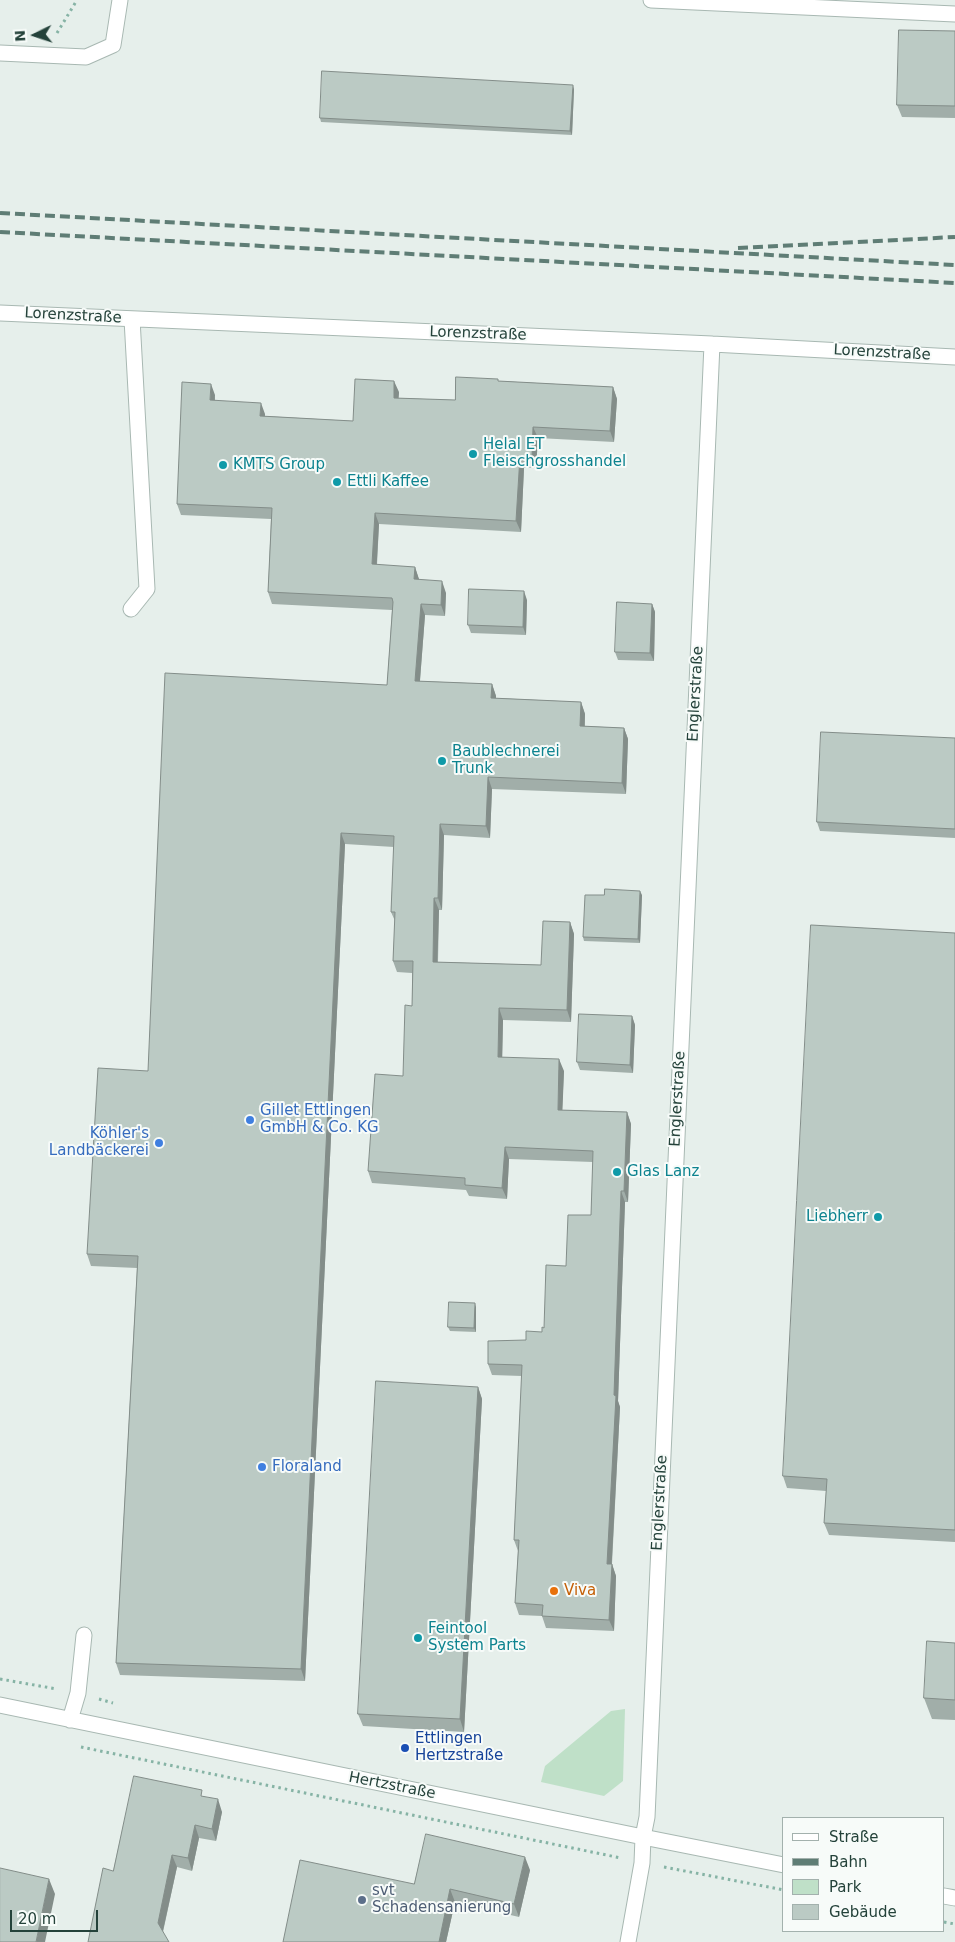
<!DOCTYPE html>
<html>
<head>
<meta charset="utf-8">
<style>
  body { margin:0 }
  #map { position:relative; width:955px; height:1942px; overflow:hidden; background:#e6efeb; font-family:"DejaVu Sans",sans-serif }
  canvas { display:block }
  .legend { position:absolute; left:782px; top:1817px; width:162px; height:115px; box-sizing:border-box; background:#f7fbf9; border:1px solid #a3b1ad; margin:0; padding:6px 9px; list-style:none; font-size:15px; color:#24423a }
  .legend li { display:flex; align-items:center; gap:10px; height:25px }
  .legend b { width:25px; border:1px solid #a3b1ad }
  .north { position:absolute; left:10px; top:10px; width:50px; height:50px; -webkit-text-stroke:4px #f7fbf9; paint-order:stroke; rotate:266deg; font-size:14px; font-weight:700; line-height:20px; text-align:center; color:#24423a }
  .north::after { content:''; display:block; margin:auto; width:18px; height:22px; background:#24423a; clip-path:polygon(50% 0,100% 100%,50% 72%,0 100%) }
  .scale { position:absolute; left:10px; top:1910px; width:88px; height:22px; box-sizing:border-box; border:2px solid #24423a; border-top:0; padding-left:6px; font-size:15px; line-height:18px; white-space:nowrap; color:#24423a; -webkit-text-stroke:4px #f7fbf9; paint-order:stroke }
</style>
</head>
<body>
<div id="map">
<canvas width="955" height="1942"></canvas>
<ul class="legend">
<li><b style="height:6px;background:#fff"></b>Straße</li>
<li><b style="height:6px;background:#5f7d75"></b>Bahn</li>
<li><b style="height:14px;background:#bfe0c8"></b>Park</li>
<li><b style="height:14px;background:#bbcac4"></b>Gebäude</li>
</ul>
<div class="north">N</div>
<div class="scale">20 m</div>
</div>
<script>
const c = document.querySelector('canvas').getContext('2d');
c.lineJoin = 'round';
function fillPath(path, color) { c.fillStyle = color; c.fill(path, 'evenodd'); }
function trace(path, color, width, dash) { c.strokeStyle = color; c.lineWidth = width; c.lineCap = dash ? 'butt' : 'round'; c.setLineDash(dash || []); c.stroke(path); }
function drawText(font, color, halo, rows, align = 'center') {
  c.font = font + ' "DejaVu Sans",sans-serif'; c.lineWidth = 4; c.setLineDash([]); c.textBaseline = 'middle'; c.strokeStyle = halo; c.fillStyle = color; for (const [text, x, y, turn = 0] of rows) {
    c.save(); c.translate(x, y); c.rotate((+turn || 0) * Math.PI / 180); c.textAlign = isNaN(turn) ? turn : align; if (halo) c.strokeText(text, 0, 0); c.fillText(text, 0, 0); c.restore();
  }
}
const green = new Path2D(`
  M 625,1709 L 623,1781 L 604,1796 L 541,1782 L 545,1766 L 611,1711 Z`);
const path = new Path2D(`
  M 57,33 L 77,0
  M 0,1679 L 57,1689
  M 99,1699 L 113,1703
  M 81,1747 L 621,1858
  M 664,1867 L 784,1890
  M 944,1922 L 955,1924`);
const minor = new Path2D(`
  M 651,0 L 955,14
  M 0,53 L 86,57 L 113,45 L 120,0
  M 0,313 L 712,344 L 955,357
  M 131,609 L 147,589 L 132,319
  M 0,1705 L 643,1837 L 784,1865
  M 70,1720 L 78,1693 L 84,1635
  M 944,1896 L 955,1898
  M 628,1942 L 642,1863 L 643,1837 L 647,1817 L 712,344`);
const rail = new Path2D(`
  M 0,213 L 955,265
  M 0,232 L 955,283
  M 738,248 L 955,237`);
const wall = new Path2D(`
  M 955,31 L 955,118 L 902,117 L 897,105 Z
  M 574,89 L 572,135 L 321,122 L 320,118 Z
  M 499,381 L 613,387 L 617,399 L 614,442 L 538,438 L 536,468 L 524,468 L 521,532 L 379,524 L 377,565 L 415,567 L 419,580 L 446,593 L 445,616 L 425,615 L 420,681 L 492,684 L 496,696 L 496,698 L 581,702 L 585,714 L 585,726 L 624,728 L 628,739 L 626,794 L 492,789 L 490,838 L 444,835 L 442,910 L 439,910 L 438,962 L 541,965 L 570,922 L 574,934 L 571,1022 L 503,1020 L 502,1057 L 564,1071 L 562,1110 L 627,1112 L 631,1124 L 628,1202 L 625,1202 L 618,1401 L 620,1407 L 612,1564 L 616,1576 L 614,1631 L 546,1628 L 542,1616 L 519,1615 L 515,1603 L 518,1551 L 514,1540 L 522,1376 L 492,1375 L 488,1364 L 526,1340 L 542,1332 L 544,1328 L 566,1266 L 591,1215 L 593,1162 L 509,1159 L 507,1199 L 469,1196 L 466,1190 L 372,1183 L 368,1171 L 403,1076 L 412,1006 L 412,973 L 397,972 L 393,961 L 395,921 L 391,912 L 394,847 L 345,844 L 305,1681 L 120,1675 L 116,1663 L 137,1268 L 91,1266 L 87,1254 L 148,1071 L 387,685 L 392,610 L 272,604 L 268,592 L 271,519 L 181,515 L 177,504 L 215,395 L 215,400 L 265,414 L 265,416 L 353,421 L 399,392 L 398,398 L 455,400 Z
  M 527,600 L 526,635 L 471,633 L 468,625 Z
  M 652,604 L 655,612 L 654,661 L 618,660 L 615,652 Z
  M 955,738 L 955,838 L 820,831 L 817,822 Z
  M 604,895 L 642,895 L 640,943 L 584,941 L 583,937 Z
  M 955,933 L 955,1542 L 829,1535 L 824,1523 L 826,1491 L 787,1488 L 783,1476 Z
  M 632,1016 L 635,1025 L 633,1073 L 580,1070 L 577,1062 Z
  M 476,1307 L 476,1332 L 450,1331 L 448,1327 Z
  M 478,1387 L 482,1399 L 464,1732 L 363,1726 L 358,1714 Z
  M 955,1643 L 955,1720 L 932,1719 L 924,1698 Z
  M 204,1796 L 222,1812 L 216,1841 L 199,1838 L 192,1871 L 177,1867 L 163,1932 L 113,1871 Z
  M 530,1870 L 519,1917 L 455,1902 L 446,1942 L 283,1942 L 414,1884 Z`);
const shadedWall = new Path2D(`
  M 573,85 L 574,89 L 572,135 L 570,131 Z
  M 394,381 L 399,392 L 398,409 L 394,398 Z
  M 211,384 L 215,395 L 214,412 L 210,400 Z
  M 613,387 L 617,399 L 614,442 L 610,431 Z
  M 261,403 L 265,414 L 264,428 L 260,416 Z
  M 533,427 L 538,438 L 536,468 L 532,457 Z
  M 520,456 L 524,468 L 521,532 L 516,521 Z
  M 375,513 L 379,524 L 376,576 L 372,564 Z
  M 415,567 L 419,579 L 418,591 L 414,579 Z
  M 442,581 L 446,593 L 445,616 L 441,605 Z
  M 524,591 L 527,600 L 526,635 L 523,627 Z
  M 421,604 L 425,615 L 419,692 L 415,681 Z
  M 652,604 L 655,612 L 654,661 L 650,653 Z
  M 492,684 L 496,696 L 496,710 L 491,698 Z
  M 581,702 L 585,714 L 584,738 L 580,726 Z
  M 624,728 L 628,739 L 626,794 L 622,783 Z
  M 488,777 L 492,789 L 490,838 L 486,826 Z
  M 440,824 L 444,835 L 442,910 L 438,898 Z
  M 341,833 L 345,844 L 305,1681 L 301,1669 Z
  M 640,891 L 642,895 L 640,943 L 638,939 Z
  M 434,898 L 439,910 L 437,973 L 433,962 Z
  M 570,922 L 574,934 L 571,1022 L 567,1010 Z
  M 499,1008 L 503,1020 L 502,1068 L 498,1057 Z
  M 632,1016 L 635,1025 L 633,1073 L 630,1065 Z
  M 559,1059 L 564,1071 L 562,1121 L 558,1110 Z
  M 627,1112 L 631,1124 L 628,1202 L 624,1191 Z
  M 505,1147 L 509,1159 L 507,1199 L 502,1188 Z
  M 621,1191 L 625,1202 L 618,1401 L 620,1407 L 611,1576 L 607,1564 Z
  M 475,1303 L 476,1307 L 476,1332 L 474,1328 Z
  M 478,1387 L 482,1399 L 464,1732 L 460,1719 Z
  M 612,1564 L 616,1576 L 614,1631 L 609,1620 Z
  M 218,1799 L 222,1812 L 216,1841 L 212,1829 Z
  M 195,1825 L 199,1838 L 192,1871 L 188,1858 Z
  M 172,1855 L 177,1867 L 162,1935 L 158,1923 Z
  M 525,1857 L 530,1870 L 519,1917 L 514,1904 Z
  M 49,1879 L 55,1894 L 45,1942 L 36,1942 Z
  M 450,1889 L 455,1902 L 446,1942 L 439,1942 Z`);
const building = new Path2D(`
  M 899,30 L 955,31 L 955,106 L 897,105 Z
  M 322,71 L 573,85 L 570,131 L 320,118 Z
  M 456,377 L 498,379 L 498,381 L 613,387 L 610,431 L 533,427 L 532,457 L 520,456 L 516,521 L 375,513 L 372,564 L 415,567 L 414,579 L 442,581 L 441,605 L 421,604 L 415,681 L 492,684 L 491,698 L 581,702 L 580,726 L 624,728 L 622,783 L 488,777 L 486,826 L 440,824 L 438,898 L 434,898 L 433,962 L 541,965 L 543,921 L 570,922 L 567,1010 L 499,1008 L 498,1057 L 559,1059 L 558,1110 L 627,1112 L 624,1191 L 621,1191 L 614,1395 L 616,1396 L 607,1564 L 612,1564 L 609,1620 L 542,1616 L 543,1605 L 515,1603 L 519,1540 L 514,1540 L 522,1365 L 488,1364 L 488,1341 L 526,1340 L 526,1331 L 542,1332 L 542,1327 L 544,1328 L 546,1265 L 566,1266 L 568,1215 L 591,1215 L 593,1151 L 505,1147 L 502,1188 L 465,1185 L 465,1178 L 368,1171 L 375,1074 L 403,1076 L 405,1005 L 412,1006 L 413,961 L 393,961 L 395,912 L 391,912 L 394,836 L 341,833 L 301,1669 L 116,1663 L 138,1256 L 87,1254 L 98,1068 L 148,1071 L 165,673 L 387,685 L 393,602 L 392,598 L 268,592 L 272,508 L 177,504 L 182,382 L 211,384 L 210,400 L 261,403 L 260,416 L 353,421 L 355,379 L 394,381 L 394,398 L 455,400 Z
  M 469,589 L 524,591 L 523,627 L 468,625 Z
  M 617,602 L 652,604 L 650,653 L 615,652 Z
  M 821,732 L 955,738 L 955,829 L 817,822 Z
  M 605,889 L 640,891 L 638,939 L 583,937 L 585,895 L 604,895 Z
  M 811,925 L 955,933 L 955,1530 L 824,1523 L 827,1479 L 783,1476 Z
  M 579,1014 L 632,1016 L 630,1065 L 577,1062 Z
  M 449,1302 L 475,1303 L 474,1328 L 448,1327 Z
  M 376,1381 L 478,1387 L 460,1719 L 358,1714 Z
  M 927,1641 L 955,1643 L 955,1700 L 924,1698 Z
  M 134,1776 L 202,1790 L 201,1796 L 218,1799 L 212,1829 L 195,1825 L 188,1858 L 172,1855 L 158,1923 L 169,1942 L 88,1942 L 103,1868 L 113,1871 Z
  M 426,1834 L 525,1857 L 514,1904 L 450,1889 L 439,1942 L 283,1942 L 300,1860 L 414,1884 Z
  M 0,1868 L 49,1879 L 36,1942 L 0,1942 Z`);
const markers = [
  [473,454,5,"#0f9aa8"],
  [223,465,5,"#0f9aa8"],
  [337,482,5,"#0f9aa8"],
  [442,761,5,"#0f9aa8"],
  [250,1120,5,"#3f7fe0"],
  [159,1143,5,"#3f7fe0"],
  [617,1172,5,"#0f9aa8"],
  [878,1217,5,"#0f9aa8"],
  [262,1467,5,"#3f7fe0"],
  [554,1591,5,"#e8710a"],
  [418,1638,5,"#0f9aa8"],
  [405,1748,5,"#1a4fb4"],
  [362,1900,5,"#5c6f8a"]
];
const streetNames = [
  ["Lorenzstraße",73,316,3],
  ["Lorenzstraße",478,334,2],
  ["Lorenzstraße",882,353,3],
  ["Englerstraße",696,694,-87],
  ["Englerstraße",678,1099,-87],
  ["Englerstraße",660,1503,-87],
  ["Hertzstraße",392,1786,11]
];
const cultureNames = [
  ["Helal ET",483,445],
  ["Fleischgrosshandel",483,462],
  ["KMTS Group",233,465],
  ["Ettli Kaffee",347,482],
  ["Baublechnerei",452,752],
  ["Trunk",452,769],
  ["Glas Lanz",627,1172],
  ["Liebherr",868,1217,"right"],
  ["Feintool",428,1629],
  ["System Parts",428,1646]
];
const shopNames = [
  ["Gillet Ettlingen",260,1111],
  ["GmbH & Co. KG",260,1128],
  ["Köhler's",149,1134,"right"],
  ["Landbäckerei",149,1151,"right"],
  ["Floraland",272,1467]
];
const foodNames = [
  ["Viva",564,1591]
];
const transitNames = [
  ["Ettlingen",415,1739],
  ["Hertzstraße",415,1756]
];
const serviceNames = [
  ["svt",372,1891],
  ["Schadensanierung",372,1908]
];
fillPath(green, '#bfe0c8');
trace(minor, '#a8b8b2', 17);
trace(path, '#86b3a5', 3, [2.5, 4]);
trace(minor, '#fff', 15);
trace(rail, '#5f7d75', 4, [10, 5]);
fillPath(wall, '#a1aea9');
fillPath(shadedWall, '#838d89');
fillPath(building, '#bbcac4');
trace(building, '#838d89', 1);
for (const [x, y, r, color] of markers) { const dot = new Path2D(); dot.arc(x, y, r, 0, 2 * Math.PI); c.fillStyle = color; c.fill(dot); trace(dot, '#f7fbf9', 2); }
drawText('15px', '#24423a', '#f7fbf9', streetNames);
drawText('15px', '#0d838f', '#f7fbf9', cultureNames, 'left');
drawText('15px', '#366cbe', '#f7fbf9', shopNames, 'left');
drawText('15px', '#c56008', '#f7fbf9', foodNames, 'left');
drawText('15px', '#164399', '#f7fbf9', transitNames, 'left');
drawText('15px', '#4e5e75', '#f7fbf9', serviceNames, 'left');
</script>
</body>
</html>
